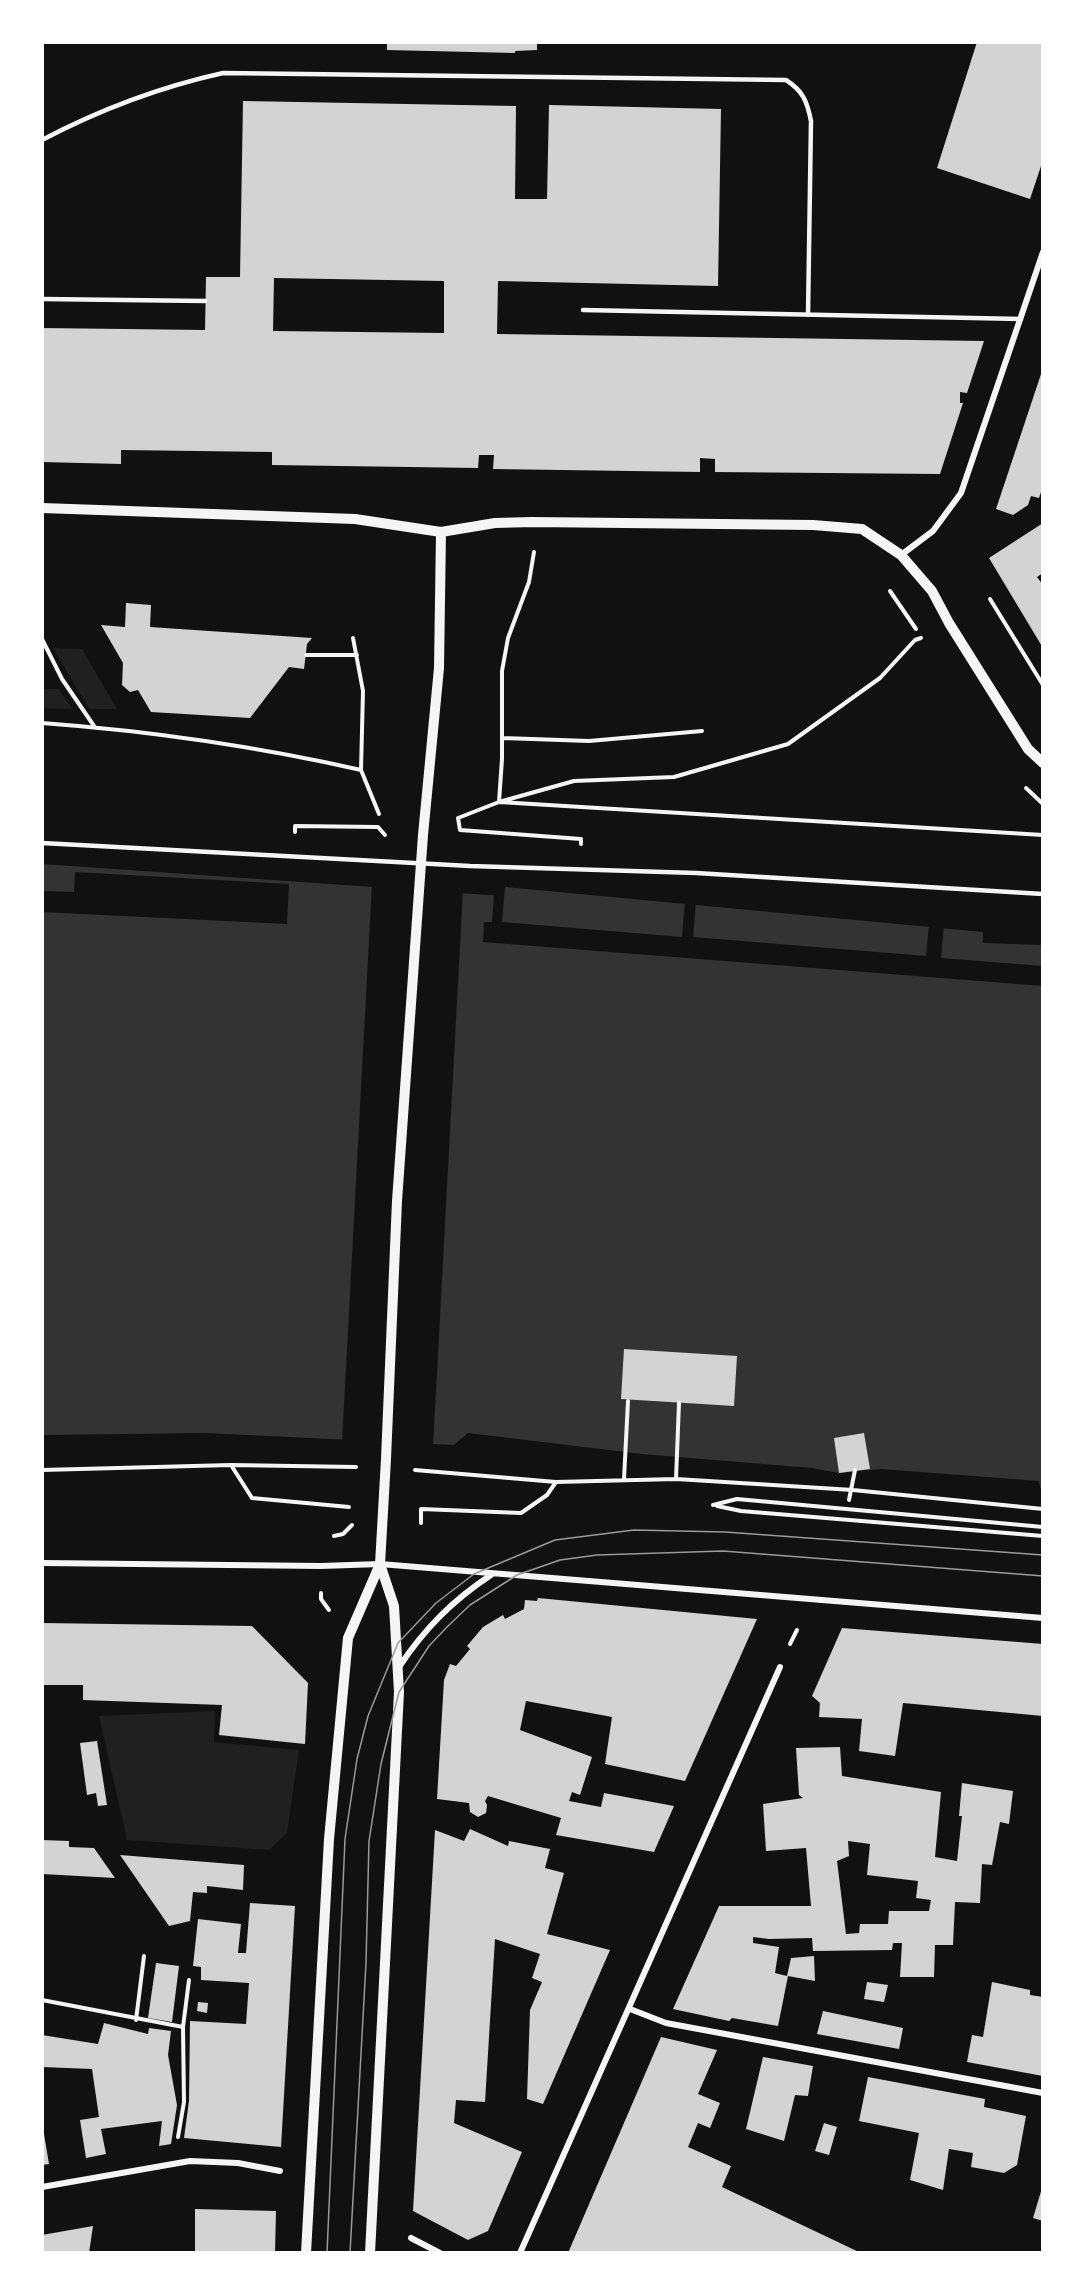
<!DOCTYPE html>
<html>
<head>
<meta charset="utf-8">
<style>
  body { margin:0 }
  #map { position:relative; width:1085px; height:2295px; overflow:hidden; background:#111; font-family:Overpass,sans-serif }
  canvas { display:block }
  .frame { position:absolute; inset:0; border:44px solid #fff; pointer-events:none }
</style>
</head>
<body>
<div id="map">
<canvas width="1085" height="2295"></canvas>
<div class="frame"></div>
</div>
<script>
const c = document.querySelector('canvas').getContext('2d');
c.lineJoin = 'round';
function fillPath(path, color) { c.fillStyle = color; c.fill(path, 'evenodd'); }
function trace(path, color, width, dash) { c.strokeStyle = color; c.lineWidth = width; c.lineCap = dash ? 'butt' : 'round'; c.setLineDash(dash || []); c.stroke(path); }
const green = new Path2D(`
  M 53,648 L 82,649 L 117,709 L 89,709 Z
  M 42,689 L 58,689 L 73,709 L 42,708 Z
  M 215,1711 L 214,1742 L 299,1750 L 287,1833 L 269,1850 L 127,1840 L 99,1716 Z`);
const water = new Path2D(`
  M 42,864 L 503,896 L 505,887 L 983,932 L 983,943 L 1043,945 L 1043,1489 L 1040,1488 L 1039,1481 L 881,1469 L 839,1473 L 812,1468 L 642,1454 L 468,1433 L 454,1445 L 206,1433 L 42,1435 Z`);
const pier = new Path2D(`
  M 75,872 L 289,884 L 287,924 L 42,912 L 42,891 L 74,892 Z
  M 372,884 L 463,890 L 433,1447 L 342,1442 Z
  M 502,887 L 505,887 L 502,922 L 682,937 L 685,901 L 696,902 L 693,937 L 926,956 L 929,924 L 944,925 L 941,958 L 1043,966 L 1043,986 L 483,942 L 484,922 L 492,922 L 494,893 L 501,893 Z`);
const building = new Path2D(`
  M 387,42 L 537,42 L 537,50 L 515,51 L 515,53 L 387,50 Z
  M 977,42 L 1043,42 L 1043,160 L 1030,199 L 937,168 Z
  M 243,101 L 516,106 L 515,199 L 547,199 L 549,105 L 721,109 L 718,286 L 498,281 L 497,334 L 984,341 L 967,393 L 960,392 L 960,403 L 963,403 L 940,474 L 715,472 L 715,459 L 700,458 L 700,472 L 493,469 L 494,455 L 479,455 L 478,468 L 272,465 L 272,452 L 121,450 L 121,464 L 42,462 L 42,328 L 205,330 L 206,277 L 240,277 ZM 274,278 L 444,281 L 444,333 L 273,331 Z
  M 1043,368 L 1043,486 L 1039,498 L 1031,496 L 1028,505 L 1013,515 L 996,509 Z
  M 1043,523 L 1043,573 L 1037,577 L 1043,585 L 1043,648 L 989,558 Z
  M 126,603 L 151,605 L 150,627 L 312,638 L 307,644 L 304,669 L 289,667 L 250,718 L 151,712 L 138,690 L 130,692 L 122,685 L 123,663 L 101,625 L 125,627 Z
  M 624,1349 L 737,1356 L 734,1406 L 621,1399 Z
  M 864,1433 L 870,1469 L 839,1473 L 834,1438 Z
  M 538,1598 L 757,1619 L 685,1781 L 605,1764 L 612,1717 L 526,1701 L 520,1730 L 592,1757 L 580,1795 L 572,1792 L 569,1801 L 601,1807 L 604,1793 L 674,1806 L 654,1852 L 556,1835 L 561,1818 L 488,1796 L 485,1801 L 487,1805 L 486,1813 L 478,1817 L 470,1812 L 469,1803 L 437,1799 L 444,1680 L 450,1664 L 456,1666 L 470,1649 L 467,1646 L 483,1627 L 503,1615 L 505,1619 L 524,1609 L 525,1600 L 537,1601 Z
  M 42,1623 L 252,1626 L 308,1683 L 305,1744 L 219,1735 L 222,1705 L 83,1700 L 83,1685 L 42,1685 Z
  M 842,1628 L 1043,1644 L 1043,1716 L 903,1703 L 895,1756 L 859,1751 L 862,1719 L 819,1717 L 820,1703 L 812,1696 Z
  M 97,1741 L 107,1805 L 98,1806 L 96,1793 L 87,1795 L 80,1743 Z
  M 840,1747 L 842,1776 L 941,1792 L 935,1857 L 957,1861 L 962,1816 L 959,1816 L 962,1783 L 1013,1791 L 1009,1824 L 1000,1822 L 992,1865 L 982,1864 L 980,1903 L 955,1902 L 953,1945 L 935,1945 L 934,1977 L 900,1977 L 902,1943 L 893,1943 L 892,1950 L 813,1951 L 812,1938 L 769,1939 L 753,1937 L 753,1943 L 779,1947 L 775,1973 L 787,1976 L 791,1958 L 814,1956 L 815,1981 L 788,1976 L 778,2026 L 732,2018 L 729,2021 L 673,2009 L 719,1906 L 811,1906 L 806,1848 L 766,1851 L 763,1804 L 803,1798 L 799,1795 L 796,1748 ZM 848,1841 L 870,1844 L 867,1875 L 918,1881 L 916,1898 L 931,1900 L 929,1911 L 889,1911 L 888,1924 L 860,1924 L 859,1933 L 846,1934 L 837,1861 L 849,1856 Z
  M 470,1829 L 508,1846 L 509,1841 L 550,1849 L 545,1868 L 564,1873 L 547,1934 L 610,1950 L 543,2104 L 527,2099 L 530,2010 L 542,1982 L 532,1978 L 540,1954 L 495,1939 L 485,2102 L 456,2100 L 454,2123 L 522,2152 L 488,2231 L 468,2240 L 413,2211 L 435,1830 L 464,1841 Z
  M 42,1840 L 69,1841 L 69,1847 L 94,1848 L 115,1878 L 42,1874 Z
  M 120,1855 L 244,1865 L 243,1890 L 207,1886 L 207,1893 L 193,1892 L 190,1921 L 169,1926 Z
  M 250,1903 L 295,1906 L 281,2147 L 184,2138 L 189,2101 L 190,2021 L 246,2024 L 249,1983 L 201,1980 L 201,1967 L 193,1966 L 198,1919 L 241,1924 L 238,1953 L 246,1953 Z
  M 156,1963 L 179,1966 L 172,2022 L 148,2018 Z
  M 867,1982 L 888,1985 L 884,2002 L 864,1999 Z
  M 992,1982 L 1030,1990 L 1030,1995 L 1043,1997 L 1043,2076 L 967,2062 L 972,2035 L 983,2037 Z
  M 198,2002 L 208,2003 L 207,2013 L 197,2011 Z
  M 823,2011 L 903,2028 L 899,2049 L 817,2034 Z
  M 104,2023 L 148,2034 L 149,2028 L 171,2031 L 168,2055 L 177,2105 L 171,2144 L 159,2146 L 162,2121 L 101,2129 L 106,2154 L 86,2158 L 80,2120 L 99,2117 L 92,2069 L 42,2067 L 42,2035 L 98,2044 Z
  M 661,2037 L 717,2050 L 698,2094 L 720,2103 L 710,2128 L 698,2123 L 688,2147 L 731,2166 L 722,2187 L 861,2253 L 568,2253 Z
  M 763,2057 L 813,2066 L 808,2096 L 795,2095 L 784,2141 L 746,2129 Z
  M 868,2077 L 985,2099 L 984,2107 L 1026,2116 L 1017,2165 L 1004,2173 L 971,2167 L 973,2153 L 949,2149 L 943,2190 L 910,2180 L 919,2133 L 859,2121 Z
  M 42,2122 L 49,2164 L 42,2165 Z
  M 824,2123 L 837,2127 L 829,2155 L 815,2151 Z
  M 1042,2188 L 1043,2188 L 1043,2221 L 1033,2218 Z
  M 195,2209 L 276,2211 L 275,2253 L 195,2253 Z
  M 93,2226 L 89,2253 L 42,2253 L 42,2235 Z`);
const path = new Path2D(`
  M 534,552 L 529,582 L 508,638 L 502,671 L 502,759 L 499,802 L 1043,835
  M 890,591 L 916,629
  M 990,599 L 1043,685
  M 353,638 L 363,691 L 361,770 L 379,814
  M 42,639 L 62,679 L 94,726
  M 306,655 L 357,655
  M 42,723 C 150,731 255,746 361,770
  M 503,738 L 589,741 L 702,731
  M 1026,788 L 1043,804
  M 295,832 L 295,826 L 378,827 L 385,835
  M 581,844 L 581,839 L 460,830 L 458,818 L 499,802 L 574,781 L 674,777 L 788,744 L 880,678 L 915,640 L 921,638
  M 231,1465 L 252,1498 L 349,1507
  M 42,1470 L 231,1465 L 356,1467
  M 415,1470 L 556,1482 L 676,1479 L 853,1490 L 1043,1509
  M 624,1479 L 628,1401
  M 676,1479 L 679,1403
  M 849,1500 L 855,1470
  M 713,1505 L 737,1499 L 1043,1527
  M 717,1506 L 741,1511 L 1043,1536
  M 421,1523 L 421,1509 L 521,1513 L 547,1495 L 556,1482
  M 334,1536 L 343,1534 L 352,1525
  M 321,1593 L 321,1599 L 329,1610
  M 790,1644 L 797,1630
  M 42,2000 L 183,2027 L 184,2102 L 178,2137
  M 136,2020 L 144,1956
  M 183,2027 L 189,1980`);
const service = new Path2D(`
  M 42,140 C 99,110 160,87 223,73 L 786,80 C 803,91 807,101 811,121 L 808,315
  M 42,299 L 205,301
  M 583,310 L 1021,319
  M 42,843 L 470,866 L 696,873 L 1043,894`);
const minor = new Path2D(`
  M 901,555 L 933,531 L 961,493 L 1043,252
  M 42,1563 L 321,1566 L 380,1564 L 1043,1618
  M 399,1667 C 425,1628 453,1600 491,1575
  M 630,2009 L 666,2023 L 1043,2093
  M 42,2187 L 190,2161 L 238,2163 L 280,2171
  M 411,2238 L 440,2253
  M 520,2253 L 780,1667`);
const tertiary = new Path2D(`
  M 42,508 L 355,519 L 441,532 L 495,523 L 532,522 L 813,525 L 862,529 L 901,555 L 932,591 L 949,623 L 1028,749 L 1043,763
  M 306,2253 L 329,1839 L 348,1638 L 380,1564
  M 370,2253 L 399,1692 L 394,1606 L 380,1564 L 386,1459 L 397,1201 L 423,835 L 439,668 L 441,532`);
const tram = new Path2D(`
  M 327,2253 L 345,1839 L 357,1759 L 368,1716 L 398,1643 L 436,1603 L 474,1574 L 555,1540 L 634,1530 L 725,1532 L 1043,1555
  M 350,2253 L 366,1963 L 369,1841 L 381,1764 L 399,1692 L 429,1646 L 447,1627 L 470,1605 L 517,1575 L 560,1560 L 597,1555 L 723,1551 L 1043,1576`);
fillPath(green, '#202020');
fillPath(water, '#333');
fillPath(pier, '#111');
fillPath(building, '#d3d3d3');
trace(path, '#f5f5f5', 4);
trace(service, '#f5f5f5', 4.5);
trace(minor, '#f5f5f5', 6);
trace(tertiary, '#f5f5f5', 10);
trace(tram, '#9a9a9a', 1.5);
</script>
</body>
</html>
